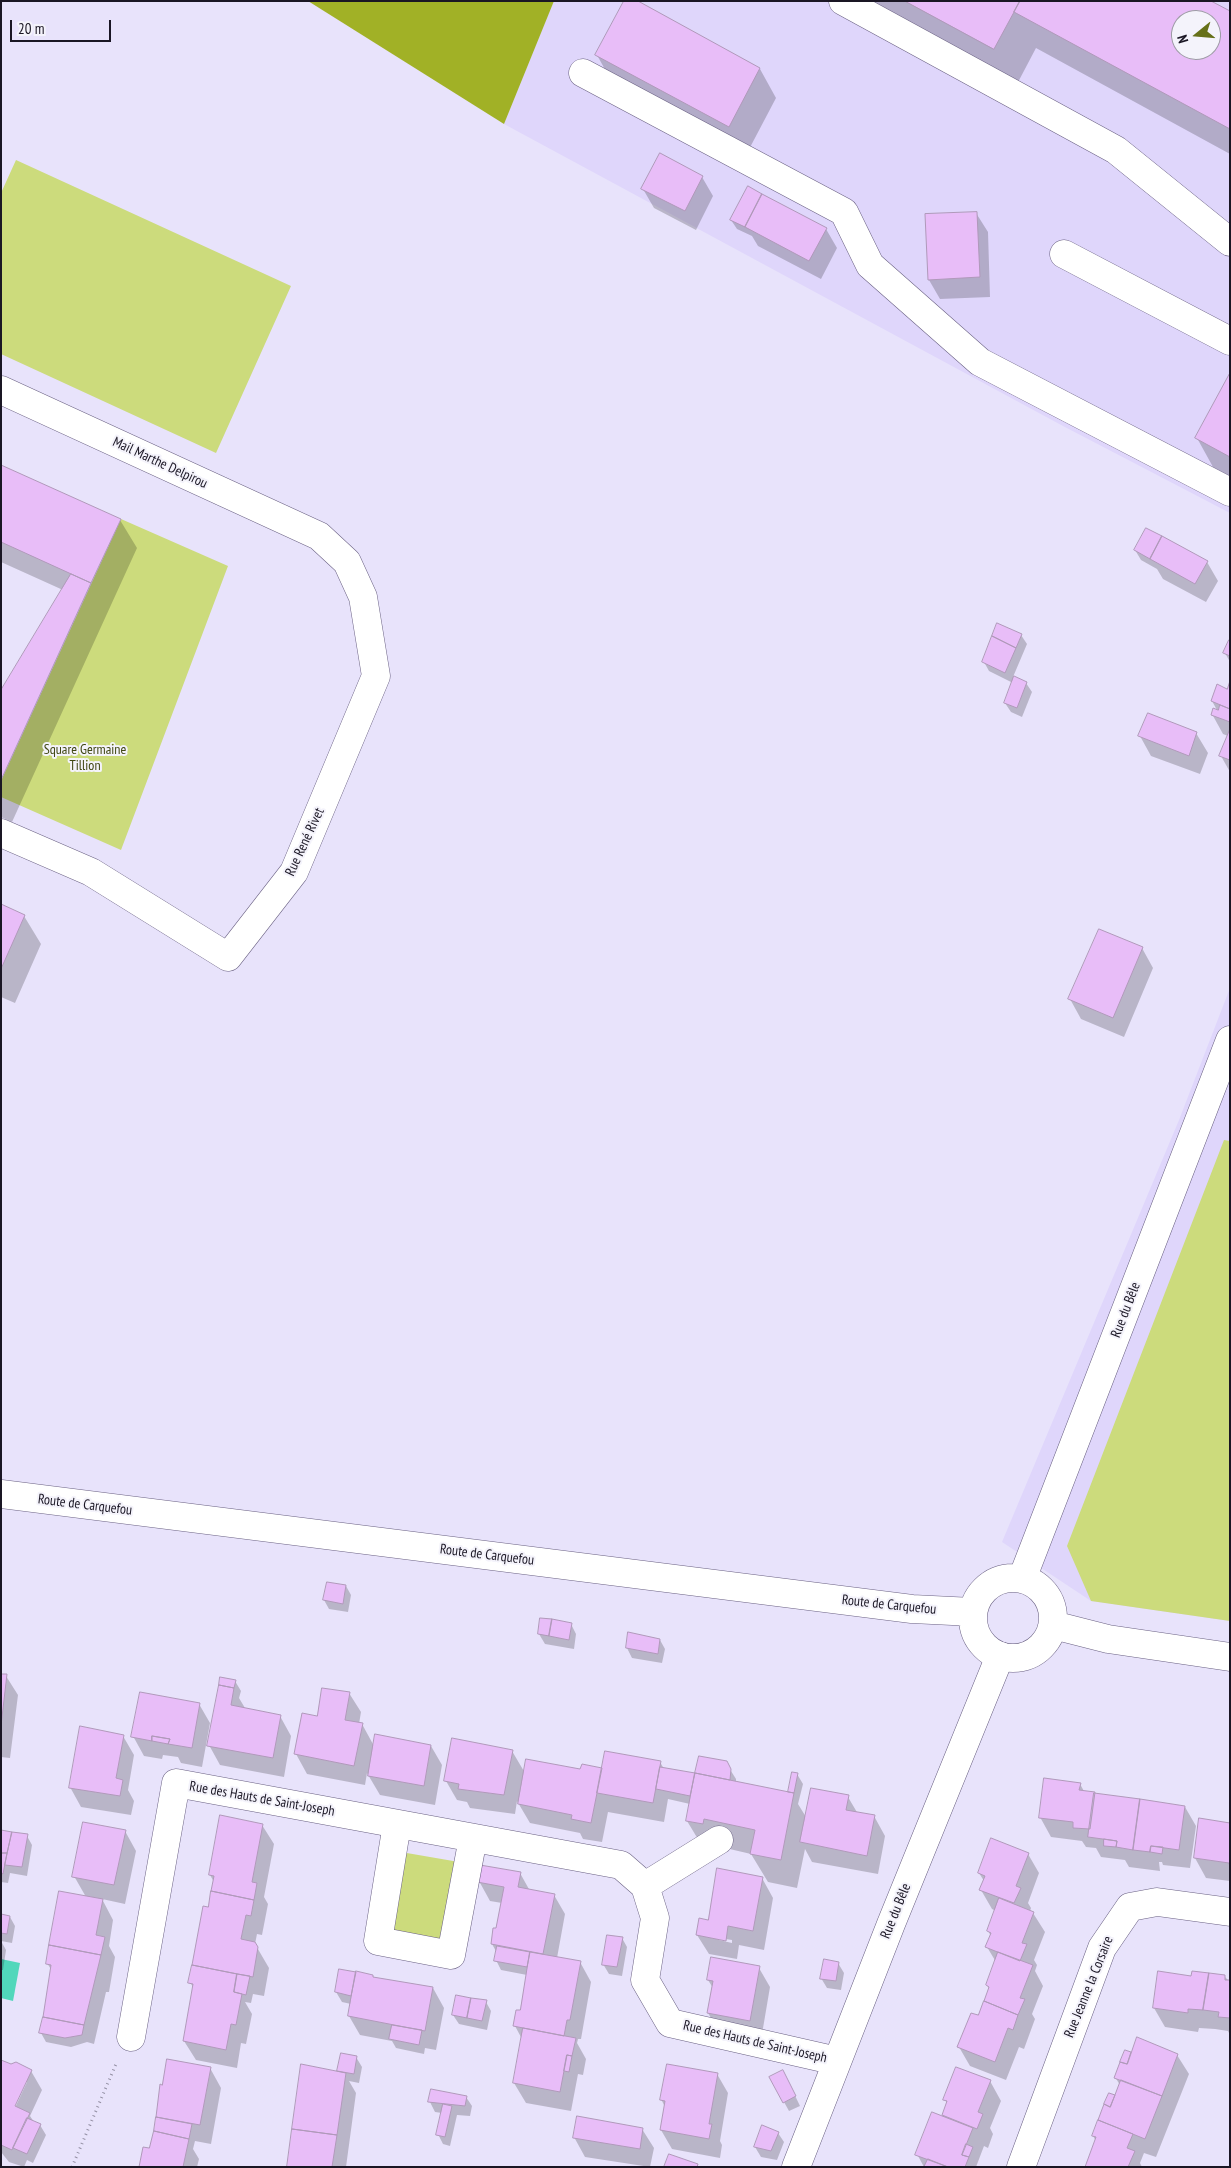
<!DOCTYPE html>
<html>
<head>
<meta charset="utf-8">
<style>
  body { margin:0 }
  #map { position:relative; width:1231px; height:2168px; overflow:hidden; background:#e8e3fb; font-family:"PT Sans Narrow",sans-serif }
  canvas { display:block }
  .frame { position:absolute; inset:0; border:2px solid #1a1624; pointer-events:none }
  .north { position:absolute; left:1171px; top:10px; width:50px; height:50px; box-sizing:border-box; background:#f4f3fb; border:1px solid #9d9ba5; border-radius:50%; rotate:253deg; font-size:14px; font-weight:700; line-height:20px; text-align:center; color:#1a1624 }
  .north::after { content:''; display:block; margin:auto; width:18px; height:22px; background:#667019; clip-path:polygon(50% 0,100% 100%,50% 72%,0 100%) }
  .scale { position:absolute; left:10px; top:20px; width:101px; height:22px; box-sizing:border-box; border:2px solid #1a1624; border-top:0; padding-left:6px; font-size:15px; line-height:18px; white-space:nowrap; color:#1a1624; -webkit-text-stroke:4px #f4f3fb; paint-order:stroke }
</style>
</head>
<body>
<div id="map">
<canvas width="1231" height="2168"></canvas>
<div class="frame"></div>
<div class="north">N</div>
<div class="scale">20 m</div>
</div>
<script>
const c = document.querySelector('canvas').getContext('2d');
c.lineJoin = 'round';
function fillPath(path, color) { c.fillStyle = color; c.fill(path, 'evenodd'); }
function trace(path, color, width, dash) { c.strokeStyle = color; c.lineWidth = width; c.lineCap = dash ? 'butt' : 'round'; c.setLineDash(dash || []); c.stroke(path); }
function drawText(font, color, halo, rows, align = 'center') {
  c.font = font + ' "PT Sans Narrow",sans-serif'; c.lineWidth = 4; c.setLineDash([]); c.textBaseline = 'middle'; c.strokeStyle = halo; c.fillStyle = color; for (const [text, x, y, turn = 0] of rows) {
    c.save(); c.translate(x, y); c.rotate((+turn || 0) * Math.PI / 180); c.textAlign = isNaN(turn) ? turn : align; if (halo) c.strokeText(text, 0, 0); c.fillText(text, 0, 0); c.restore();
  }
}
const built = new Path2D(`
  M 554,1 L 1230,1 L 1230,513 L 1063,426 L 504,124 ZM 1181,20 L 1211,20 L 1211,50 L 1181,50 Z
  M 1230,988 L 1230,1621 L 1091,1601 L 1002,1542 L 1179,1120 Z`);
const green = new Path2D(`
  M 16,160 L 291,286 L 216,453 L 1,354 L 1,193 Z
  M 121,519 L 228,566 L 121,850 L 1,797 L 1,781 Z
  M 1224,1140 L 1230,1141 L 1230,1621 L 1091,1601 L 1067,1546 Z
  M 401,1852 L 459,1862 L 444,1944 L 388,1932 Z`);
const forest = new Path2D(`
  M 308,1 L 554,1 L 504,124 Z`);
const water = new Path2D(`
  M 1,1959 L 20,1963 L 13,2001 L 1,1998 Z`);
const shadow = new Path2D(`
  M 862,1 L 1208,1 L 1230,13 L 1230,154 L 1036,48 L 1016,86 ZM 1181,20 L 1211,20 L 1211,50 L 1181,50 Z
  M 597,55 L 760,69 L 776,98 L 746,155 L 613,84 Z
  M 702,177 L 713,196 L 696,230 L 654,208 L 643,189 Z
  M 976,213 L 988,232 L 990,297 L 940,299 L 929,280 Z
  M 731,220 L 826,229 L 837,248 L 821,279 L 758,246 L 752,236 L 737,229 Z
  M 1230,376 L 1230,476 L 1213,467 L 1197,438 Z
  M 1,467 L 120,520 L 137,548 L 12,822 L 1,817 L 1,692 L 63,590 L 1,562 Z
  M 1135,550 L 1207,562 L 1218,581 L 1206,602 L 1163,579 L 1157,569 L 1141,560 Z
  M 1021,635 L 1027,644 L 1013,677 L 1026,683 L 1032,692 L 1022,717 L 1011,712 L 1005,703 L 1013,683 L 989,671 L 984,662 Z
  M 1230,640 L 1230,662 L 1225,653 Z
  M 1230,685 L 1230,772 L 1221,756 L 1228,736 L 1223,734 L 1212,714 L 1218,712 L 1212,701 L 1228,690 Z
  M 1196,733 L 1208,753 L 1200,774 L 1151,756 L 1140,736 Z
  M 1,906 L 24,916 L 41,944 L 15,1003 L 1,997 Z
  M 1142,948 L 1153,968 L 1124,1037 L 1081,1019 L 1070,999 Z
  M 346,1586 L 351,1595 L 348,1612 L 329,1609 L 324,1600 Z
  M 541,1619 L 571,1624 L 576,1634 L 574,1649 L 545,1644 L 539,1634 Z
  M 660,1640 L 665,1649 L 662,1663 L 632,1658 L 627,1648 Z
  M 1,1675 L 6,1676 L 18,1695 L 10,1758 L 1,1757 Z
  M 235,1681 L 241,1691 L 239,1698 L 245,1708 L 280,1716 L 291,1736 L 284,1777 L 220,1765 L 209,1745 Z
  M 349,1693 L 361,1712 L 359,1724 L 362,1724 L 374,1746 L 431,1746 L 442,1765 L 435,1805 L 380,1795 L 367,1773 L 365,1785 L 307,1774 L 296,1754 L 318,1717 Z
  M 199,1704 L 210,1723 L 202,1767 L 181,1763 L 178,1757 L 163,1755 L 162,1759 L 144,1756 L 133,1736 Z
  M 123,1736 L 134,1755 L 128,1790 L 134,1801 L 131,1815 L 81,1807 L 70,1787 Z
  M 512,1751 L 525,1773 L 581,1771 L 660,1762 L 664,1769 L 696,1775 L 700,1757 L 726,1763 L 736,1779 L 736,1783 L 790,1794 L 797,1774 L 803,1784 L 798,1804 L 806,1817 L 848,1797 L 858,1814 L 874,1816 L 885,1836 L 878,1874 L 812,1862 L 805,1849 L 797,1888 L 768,1882 L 751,1854 L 721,1847 L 704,1849 L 687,1821 L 690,1804 L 668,1799 L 664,1822 L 608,1812 L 602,1842 L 583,1839 L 580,1833 L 530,1823 L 517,1801 L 515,1814 L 470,1808 L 467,1802 L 457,1800 L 446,1781 Z
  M 1080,1784 L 1085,1793 L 1185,1807 L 1196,1826 L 1190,1868 L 1163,1865 L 1162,1862 L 1159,1862 L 1160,1871 L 1129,1867 L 1125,1860 L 1101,1857 L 1096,1848 L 1086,1847 L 1082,1841 L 1051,1837 L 1040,1817 Z
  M 1230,1824 L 1230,1881 L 1206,1878 L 1195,1858 Z
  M 262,1825 L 274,1844 L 264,1897 L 268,1904 L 262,1935 L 257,1934 L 255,1944 L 269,1968 L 264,1996 L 253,1994 L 251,2003 L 245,2002 L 252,2014 L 246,2044 L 241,2043 L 237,2068 L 196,2060 L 184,2041 L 194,1989 L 190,1982 L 204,1908 L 209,1909 L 214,1882 L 210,1875 Z
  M 125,1831 L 136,1851 L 125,1904 L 102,1899 L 113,1920 L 109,1946 L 115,1957 L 109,1992 L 106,1992 L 94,2044 L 87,2042 L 71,2047 L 46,2042 L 41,2033 L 52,1971 L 47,1963 L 86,1897 L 74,1876 Z
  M 1,1832 L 27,1836 L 32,1845 L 27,1876 L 10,1873 L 8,1883 L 1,1882 Z
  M 1028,1854 L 1039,1873 L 1028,1903 L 1031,1908 L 1030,1911 L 1033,1913 L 1045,1932 L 1034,1960 L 1037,1965 L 1035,1971 L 1043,1986 L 1032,2014 L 1035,2019 L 1024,2049 L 1019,2047 L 1006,2080 L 970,2066 L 959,2047 L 978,2017 L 989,1989 L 987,1985 L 996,1962 L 987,1947 L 991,1936 L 988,1931 L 996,1911 L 992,1909 L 981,1890 L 984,1881 L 979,1873 Z
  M 520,1873 L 530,1891 L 554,1895 L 565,1914 L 557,1958 L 580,1962 L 591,1982 L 581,2039 L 578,2039 L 577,2043 L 586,2059 L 583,2075 L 578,2074 L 571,2111 L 526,2103 L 514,2083 L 522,2039 L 515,2026 L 521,2012 L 527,1975 L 501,1970 L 496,1960 L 497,1953 L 492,1944 L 502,1903 L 490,1901 L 479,1881 ZM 567,2048 L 568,2055 L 566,2065 L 564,2065 Z
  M 762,1878 L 773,1898 L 764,1950 L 739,1945 L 737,1959 L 709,1954 L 697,1935 L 709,1921 ZM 719,1938 L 732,1940 L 732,1943 L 719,1940 Z
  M 1,1915 L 10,1917 L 15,1926 L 12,1943 L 1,1941 L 6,1950 L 3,1970 L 1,1970 Z
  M 622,1938 L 627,1947 L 622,1976 L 609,1974 L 603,1964 Z
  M 838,1963 L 844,1973 L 841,1990 L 827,1988 L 821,1978 Z
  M 759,1968 L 770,1987 L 761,2040 L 719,2032 L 708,2013 L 713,1988 L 708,1980 Z
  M 358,1973 L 373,1976 L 374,1979 L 433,1988 L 444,2008 L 436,2050 L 425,2048 L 424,2054 L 396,2048 L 392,2041 L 360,2035 L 349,2016 L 351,2004 L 342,2002 L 336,1992 Z
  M 1224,1976 L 1230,1982 L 1230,2035 L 1228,2031 L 1215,2029 L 1199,2028 L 1198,2032 L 1165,2027 L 1154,2008 L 1192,1977 Z
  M 486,2002 L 491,2011 L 487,2030 L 459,2024 L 453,2015 Z
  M 1130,2053 L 1132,2056 L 1177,2055 L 1189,2074 L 1156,2157 L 1144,2153 L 1140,2163 L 1142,2167 L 1086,2167 L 1096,2141 L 1093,2136 L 1120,2085 L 1115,2077 Z
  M 342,2054 L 356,2057 L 362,2067 L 359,2083 L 349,2081 L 356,2093 L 346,2167 L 288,2167 L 338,2073 Z
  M 1,2061 L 31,2071 L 42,2090 L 30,2116 L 34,2122 L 40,2125 L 46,2135 L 33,2163 L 27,2160 L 24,2167 L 9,2162 L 1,2152 ZM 25,2082 L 27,2082 L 13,2112 L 11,2111 Z
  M 210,2068 L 221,2088 L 211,2144 L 195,2141 L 193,2149 L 199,2159 L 197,2167 L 140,2167 L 150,2150 L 157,2117 Z
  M 717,2074 L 728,2093 L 720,2141 L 722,2145 L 720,2158 L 672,2149 L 661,2130 L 665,2107 L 661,2099 Z
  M 788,2081 L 800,2106 L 789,2111 L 784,2102 Z
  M 990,2081 L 1001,2101 L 990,2128 L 993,2134 L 988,2148 L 984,2146 L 976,2167 L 924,2167 L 917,2154 L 942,2117 L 947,2104 L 945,2099 Z
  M 466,2097 L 472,2106 L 470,2116 L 457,2115 L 450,2146 L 443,2144 L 438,2134 L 442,2113 L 435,2112 L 430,2102 Z
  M 763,2127 L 778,2133 L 784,2142 L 777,2160 L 761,2157 L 755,2147 Z
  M 642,2129 L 654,2148 L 650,2167 L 585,2157 L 574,2137 Z`);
const building = new Path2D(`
  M 624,1 L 638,1 L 760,68 L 729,127 L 595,55 Z
  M 905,1 L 1020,1 L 994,49 Z
  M 1020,1 L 1211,1 L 1230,11 L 1230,129 L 1014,12 ZM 1181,20 L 1211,20 L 1211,50 L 1181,50 Z
  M 660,153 L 703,176 L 685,211 L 641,189 Z
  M 748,186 L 762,194 L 745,227 L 730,220 Z
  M 762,194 L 827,228 L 809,261 L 745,227 Z
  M 977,212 L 980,277 L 928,280 L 925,214 Z
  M 1230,373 L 1230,457 L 1195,438 Z
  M 1,465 L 121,519 L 91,583 L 1,542 Z
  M 1146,528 L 1162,536 L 1150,559 L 1134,550 Z
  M 1162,536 L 1208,561 L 1195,584 L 1150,559 Z
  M 71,574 L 91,583 L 1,780 L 1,690 Z
  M 997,623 L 1022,634 L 1016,648 L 992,636 Z
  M 992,636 L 1016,648 L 1005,673 L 982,662 Z
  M 1229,640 L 1230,640 L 1230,656 L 1223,653 Z
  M 1014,676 L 1027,682 L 1017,708 L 1004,703 Z
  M 1230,681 L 1230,709 L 1211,701 L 1217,684 L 1227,689 Z
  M 1220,705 L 1230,709 L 1230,722 L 1211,715 L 1213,708 L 1218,710 Z
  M 1148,713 L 1197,732 L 1189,756 L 1138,736 Z
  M 1230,729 L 1230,760 L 1219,756 Z
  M 1,904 L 25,915 L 1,969 Z
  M 1099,929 L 1143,947 L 1113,1018 L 1068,999 Z
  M 327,1582 L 346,1585 L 343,1604 L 323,1600 Z
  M 540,1618 L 552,1619 L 549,1636 L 538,1634 Z
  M 552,1619 L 572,1623 L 569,1640 L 549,1636 Z
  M 628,1632 L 660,1639 L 658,1654 L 626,1648 Z
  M 1,1674 L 7,1674 L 1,1726 Z
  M 220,1677 L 236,1680 L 234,1688 L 219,1685 Z
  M 219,1685 L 234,1688 L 231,1705 L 281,1715 L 273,1758 L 207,1746 Z
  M 322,1688 L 350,1692 L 345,1720 L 363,1723 L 354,1766 L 294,1754 L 302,1713 L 317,1716 Z
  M 140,1692 L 200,1703 L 192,1748 L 168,1744 L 170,1739 L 152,1736 L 152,1741 L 131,1737 Z
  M 80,1726 L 124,1735 L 116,1778 L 123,1780 L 120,1796 L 69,1788 Z
  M 375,1734 L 431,1745 L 424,1786 L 368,1776 Z
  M 152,1736 L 170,1739 L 168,1744 L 152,1741 Z
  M 452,1738 L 513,1750 L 504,1795 L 458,1789 L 459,1784 L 444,1781 Z
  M 605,1751 L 661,1761 L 653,1803 L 597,1793 Z
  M 699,1756 L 727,1761 L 731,1769 L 730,1780 L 695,1773 Z
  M 526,1759 L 580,1769 L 582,1764 L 602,1768 L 591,1823 L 571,1819 L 572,1815 L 518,1804 Z
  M 660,1767 L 695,1773 L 690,1796 L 656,1789 Z
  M 792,1772 L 798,1773 L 794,1793 L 788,1792 Z
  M 695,1773 L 794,1793 L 781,1860 L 750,1854 L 755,1830 L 704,1819 L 703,1824 L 686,1821 Z
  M 1044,1778 L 1081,1783 L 1079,1790 L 1095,1792 L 1090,1829 L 1073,1828 L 1073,1822 L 1039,1818 Z
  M 811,1788 L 849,1795 L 846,1810 L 875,1815 L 867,1856 L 800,1842 Z
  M 1094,1793 L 1140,1799 L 1133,1850 L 1116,1847 L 1117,1841 L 1088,1837 Z
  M 1140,1799 L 1185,1806 L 1179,1850 L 1151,1846 L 1150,1852 L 1133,1850 Z
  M 220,1815 L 263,1824 L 252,1882 L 257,1883 L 254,1900 L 211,1891 L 214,1876 L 209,1875 Z
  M 1199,1818 L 1230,1823 L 1230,1868 L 1229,1863 L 1194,1858 Z
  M 83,1822 L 126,1830 L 114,1885 L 72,1877 Z
  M 1,1830 L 12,1832 L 7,1853 L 1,1853 Z
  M 12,1832 L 28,1834 L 22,1867 L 5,1865 Z
  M 991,1838 L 1029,1853 L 1016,1886 L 1021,1888 L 1014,1903 L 979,1890 L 985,1876 L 978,1873 Z
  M 1104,1839 L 1117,1841 L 1116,1847 L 1104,1846 Z
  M 1151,1846 L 1163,1847 L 1162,1854 L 1150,1852 Z
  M 1,1853 L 7,1853 L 3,1874 L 1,1873 Z
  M 480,1865 L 521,1872 L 518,1887 L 555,1894 L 543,1954 L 491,1944 L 493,1928 L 496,1928 L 504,1887 L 477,1882 Z
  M 717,1868 L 763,1877 L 753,1931 L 728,1926 L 726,1941 L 696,1935 L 699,1918 L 708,1920 Z
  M 59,1891 L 103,1899 L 96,1935 L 105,1937 L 101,1955 L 49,1945 Z
  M 211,1891 L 254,1900 L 251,1916 L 246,1915 L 241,1939 L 255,1942 L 258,1947 L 253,1977 L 192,1965 L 203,1906 L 208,1907 Z
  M 999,1898 L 1034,1912 L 1022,1943 L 1027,1944 L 1020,1961 L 985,1947 L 991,1933 L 987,1931 Z
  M 1,1914 L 10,1916 L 7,1934 L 1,1933 Z
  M 607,1935 L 623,1937 L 617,1967 L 602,1965 Z
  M 49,1945 L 101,1955 L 84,2025 L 43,2017 L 51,1965 L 46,1964 Z
  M 497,1946 L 530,1952 L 527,1967 L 494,1961 Z
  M 530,1952 L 581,1961 L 570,2020 L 567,2020 L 564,2036 L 513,2026 L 516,2010 L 520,2010 Z
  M 998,1952 L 1033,1965 L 1020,1998 L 1025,1999 L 1018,2015 L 984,2001 L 989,1987 L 986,1985 Z
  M 711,1957 L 760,1966 L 750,2021 L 707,2013 L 713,1981 L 707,1980 Z
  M 824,1959 L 839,1962 L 836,1981 L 820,1979 Z
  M 192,1965 L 237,1974 L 234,1992 L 242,1994 L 236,2025 L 231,2024 L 226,2050 L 183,2041 L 193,1984 L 188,1983 Z
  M 339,1969 L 356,1972 L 351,1996 L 335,1992 Z
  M 356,1971 L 373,1975 L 373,1977 L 433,1987 L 425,2031 L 348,2016 Z
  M 1158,1971 L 1191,1976 L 1192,1971 L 1209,1973 L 1203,2010 L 1188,2009 L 1188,2013 L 1153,2008 Z
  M 1209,1973 L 1225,1975 L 1225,1980 L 1230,1980 L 1230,2018 L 1218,2017 L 1219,2012 L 1203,2010 Z
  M 237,1974 L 250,1976 L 246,1995 L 234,1992 Z
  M 456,1995 L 471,1998 L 467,2018 L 452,2015 Z
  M 471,1998 L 487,2000 L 482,2021 L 467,2018 Z
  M 984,2001 L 1018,2015 L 1013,2030 L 1008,2028 L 995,2062 L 957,2047 L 971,2013 L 978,2015 Z
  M 43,2017 L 84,2025 L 82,2035 L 65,2038 L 39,2033 Z
  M 392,2025 L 422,2030 L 419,2045 L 389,2039 Z
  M 523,2028 L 576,2038 L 572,2056 L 567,2055 L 560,2092 L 513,2083 Z
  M 1137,2037 L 1178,2054 L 1162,2096 L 1114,2078 L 1120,2062 L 1127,2064 Z
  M 1125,2050 L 1131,2052 L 1127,2064 L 1120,2062 Z
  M 341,2053 L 357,2056 L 354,2074 L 337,2071 Z
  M 567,2055 L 572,2056 L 569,2072 L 564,2071 Z
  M 167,2059 L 211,2067 L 200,2125 L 156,2117 L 160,2084 L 162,2085 Z
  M 1,2060 L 11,2064 L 16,2062 L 32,2070 L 15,2106 L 30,2113 L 12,2150 L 1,2145 Z
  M 301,2064 L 346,2073 L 337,2135 L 292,2129 Z
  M 667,2064 L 718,2073 L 709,2124 L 712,2124 L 709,2139 L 660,2130 L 665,2101 L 660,2100 Z
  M 956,2067 L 991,2080 L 978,2112 L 983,2114 L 977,2129 L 942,2115 L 947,2101 L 943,2100 Z
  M 783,2070 L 796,2096 L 783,2103 L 769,2077 Z
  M 1121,2080 L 1162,2096 L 1145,2139 L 1098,2120 L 1104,2104 L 1110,2107 Z
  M 431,2089 L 467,2096 L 465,2106 L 428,2102 Z
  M 1109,2093 L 1115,2095 L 1110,2107 L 1104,2104 Z
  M 443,2104 L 452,2106 L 445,2137 L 436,2135 Z
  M 932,2112 L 973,2128 L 962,2155 L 969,2157 L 965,2167 L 948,2167 L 915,2155 Z
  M 577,2116 L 643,2128 L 640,2149 L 573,2138 Z
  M 156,2117 L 192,2124 L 189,2139 L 154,2131 Z
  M 27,2118 L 41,2124 L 27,2154 L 13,2148 Z
  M 1098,2120 L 1133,2134 L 1127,2148 L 1135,2151 L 1128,2167 L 1085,2167 L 1096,2137 L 1092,2136 Z
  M 762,2125 L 779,2132 L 771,2151 L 754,2147 Z
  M 292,2129 L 337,2135 L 332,2167 L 287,2167 Z
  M 154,2131 L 189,2139 L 183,2167 L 139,2167 L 143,2147 L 149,2148 Z
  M 966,2144 L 973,2147 L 969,2157 L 962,2155 Z
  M 669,2154 L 698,2164 L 697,2167 L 664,2167 Z
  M 928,2159 L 948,2167 L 924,2167 Z`);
const path = new Path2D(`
  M 72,2167 L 116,2064`);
const minor = new Path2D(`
  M 843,1 L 1116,150 L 1230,242
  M 583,73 L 844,212 L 870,265 L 980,362 L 1230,492
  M 1064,254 L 1230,341
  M 1,390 L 319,536 L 347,562 L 363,597 L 376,676 L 294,872 L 228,957 L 91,872 L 1,833
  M 397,1824 L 378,1941 L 451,1955 L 473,1838
  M 645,1886 L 719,1840
  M 131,2037 L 176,1783 L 621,1865 L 645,1886 L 655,1918 L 645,1980 L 670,2023 L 837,2061
  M 796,2167 L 891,1924 L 1000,1656
  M 1021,2167 L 1102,1948 L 1130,1907 L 1157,1902 L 1230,1912`);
const major = new Path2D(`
  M 1,1494 L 912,1609 L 973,1612
  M973 1618a40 40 0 1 1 80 0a40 40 0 1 1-80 0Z
  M 1022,1579 L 1230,1040
  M 1053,1625 L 1108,1639 L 1230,1657`);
const streetNames = [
  ["Mail Marthe Delpirou",160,463,25],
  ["Rue René Rivet",305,842,-65],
  ["Rue du Bêle",1126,1310,-69],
  ["Route de Carquefou",85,1505,7],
  ["Route de Carquefou",487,1555,7],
  ["Route de Carquefou",889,1605,6],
  ["Rue des Hauts de Saint-Joseph",262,1799,10],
  ["Rue du Bêle",896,1911,-68],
  ["Rue Jeanne la Corsaire",1089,1987,-68],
  ["Rue des Hauts de Saint-Joseph",755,2042,13]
];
const parkNames = [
  ["Square Germaine",85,750],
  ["Tillion",85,766]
];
fillPath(built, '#dfd6fb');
fillPath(green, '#ccdb7c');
fillPath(forest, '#a1b126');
fillPath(water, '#51d7bb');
fillPath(shadow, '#0003');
fillPath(building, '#e8bdf8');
trace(building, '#b099ba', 1);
trace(minor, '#6a6183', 29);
trace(major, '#6a6183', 29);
trace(path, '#938fa3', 3, [1, 4]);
trace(minor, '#fff', 28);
trace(major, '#fff', 28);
drawText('14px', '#1a1624', '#f4f3fb', streetNames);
drawText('14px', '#404713', '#f4f3fb', parkNames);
</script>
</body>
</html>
